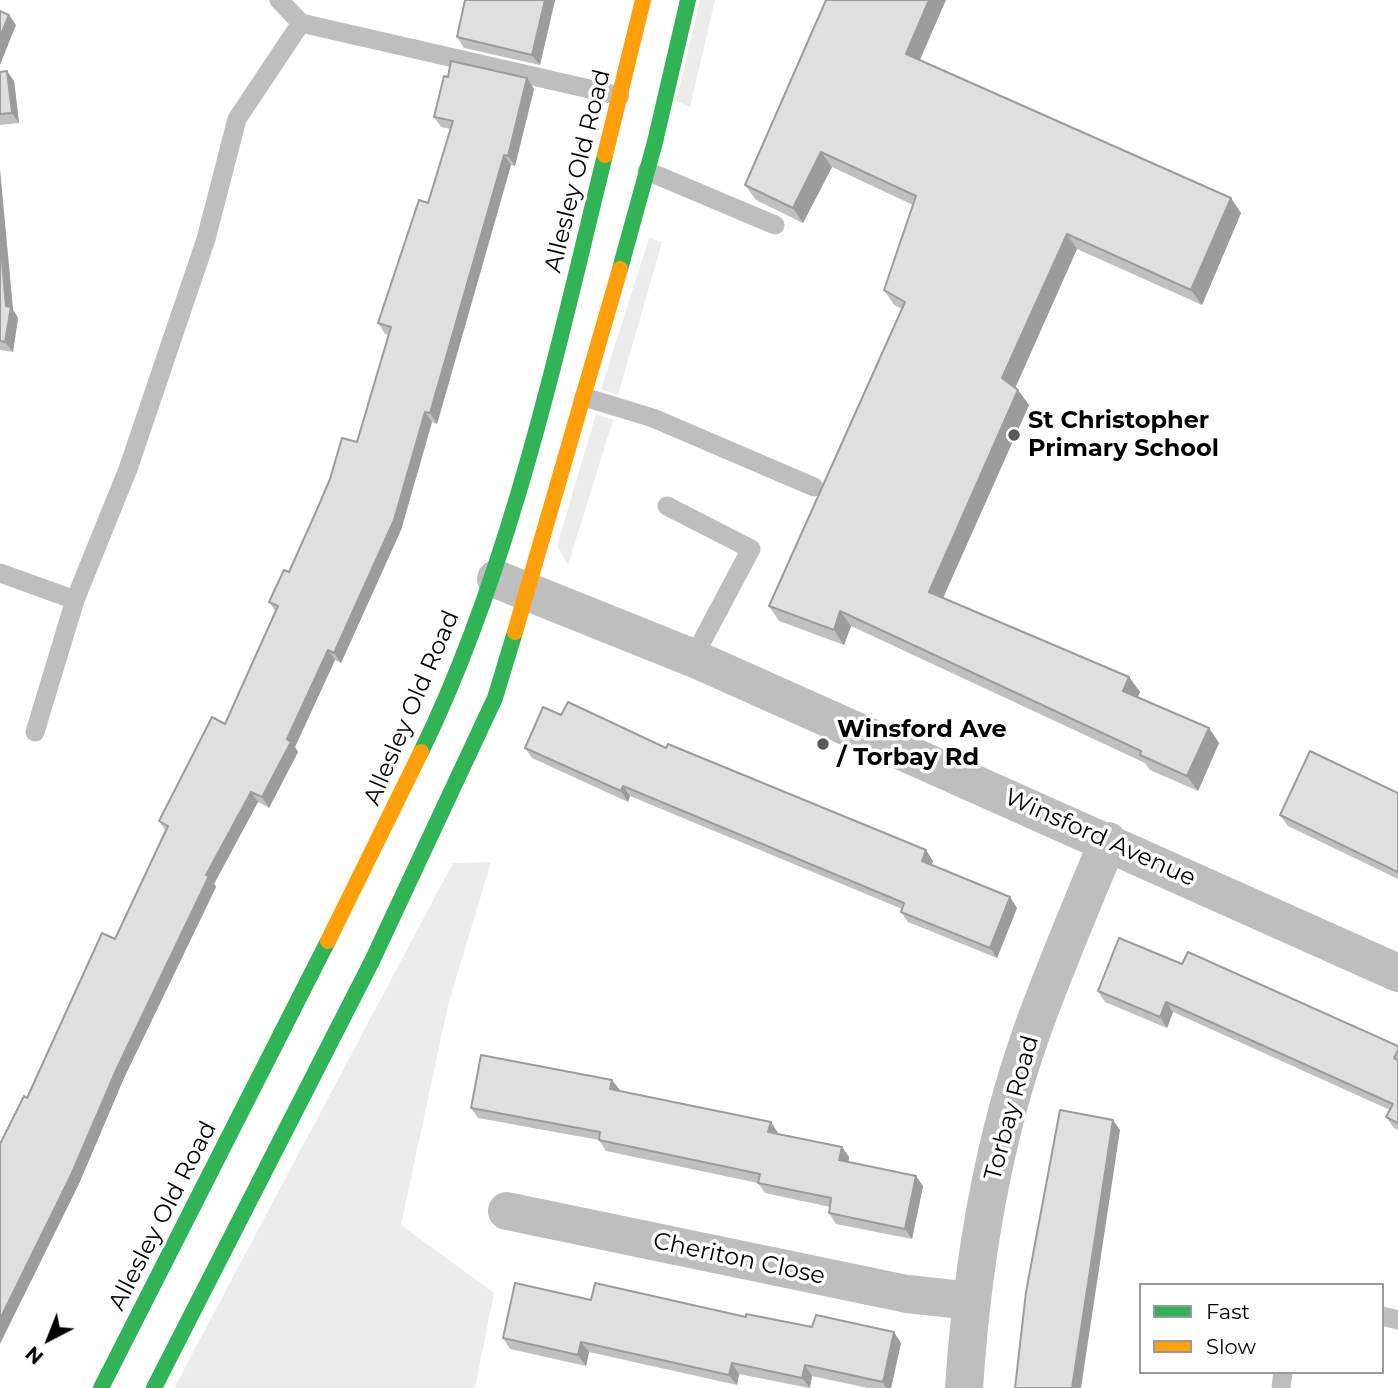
<!DOCTYPE html>
<html>
<head>
<meta charset="utf-8">
<style>
  body { margin:0 }
  #map { position:relative; width:1398px; height:1388px; overflow:hidden; background:#fff; font-family:Montserrat,sans-serif }
  canvas { display:block }
  .legend { position:absolute; left:1139px; top:1283px; width:245px; height:91px; box-sizing:border-box; background:#fff; border:2px solid #999; margin:0; padding:9px 12px; list-style:none; font-size:21px; color:#000 }
  .legend li { display:flex; align-items:center; gap:14px; height:35px }
  .legend b { width:35px; border:2px solid #999 }
  .north { position:absolute; left:14px; top:1304px; width:70px; height:70px; -webkit-text-stroke:5px #fff; paint-order:stroke; rotate:222deg; font-size:19px; font-weight:700; line-height:28px; text-align:center; color:#000 }
  .north::after { content:''; display:block; margin:auto; width:24px; height:32px; background:#000; clip-path:polygon(50% 0,100% 100%,50% 72%,0 100%) }
</style>
</head>
<body>
<div id="map">
<canvas width="1398" height="1388"></canvas>
<ul class="legend">
<li><b style="height:9px;background:#30b455"></b>Fast</li>
<li><b style="height:9px;background:#ff9f0a"></b>Slow</li>
</ul>
<div class="north">N</div>
</div>
<script>
const c = document.querySelector('canvas').getContext('2d');
c.lineJoin = 'round';
function fillPath(path, color) { c.fillStyle = color; c.fill(path, 'evenodd'); }
function trace(path, color, width, dash) { c.strokeStyle = color; c.lineWidth = width; c.lineCap = dash ? 'butt' : 'round'; c.setLineDash(dash || []); c.stroke(path); }
function drawText(font, color, halo, rows, align = 'center') {
  c.font = font + ' Montserrat,sans-serif'; c.lineWidth = 7; c.setLineDash([]); c.textBaseline = 'middle'; c.strokeStyle = halo; c.fillStyle = color; for (const [text, x, y, turn = 0] of rows) {
    c.save(); c.translate(x, y); c.rotate((+turn || 0) * Math.PI / 180); c.textAlign = isNaN(turn) ? turn : align; if (halo) c.strokeText(text, 0, 0); c.fillText(text, 0, 0); c.restore();
  }
}
const green = new Path2D(`
  M 700,0 L 715,0 L 690,107 L 676,101 Z
  M 649,238 L 662,242 L 618,395 L 601,389 Z
  M 596,414 L 613,420 L 568,565 L 557,546 Z
  M 491,862 L 448,1005 L 401,1225 L 494,1293 L 475,1388 L 174,1388 L 453,863 Z`);
const lane = new Path2D(`
  M 279,0 L 301,23 L 620,96
  M 647,171 L 775,225
  M 584,397 L 653,418 L 814,487
  M 667,506 L 751,549 L 693,658
  M 0,573 L 75,600 L 35,732
  M 75,600 L 128,469 L 206,239 L 237,119 L 301,23
  M 1382,1316 L 1398,1320
  M 1281,1388 L 1283,1372`);
const street = new Path2D(`
  M 496,579 L 693,658 L 1398,973
  M 507,1211 L 907,1294 L 972,1301
  M 964,1388 C 972,1268 991,1147 1031,1034 C 1054,969 1082,905 1108,841`);
const fast = new Path2D(`
  M 620,269 L 655,142 L 688,0
  M 421,752 C 510,570 557,351 605,155
  M 101,1388 L 328,941
  M 154,1388 L 372,961 L 495,698 L 515,632`);
const slow = new Path2D(`
  M 605,155 L 643,0
  M 515,632 L 620,269
  M 328,941 L 421,752`);
const wall = new Path2D(`
  M 465,0 L 555,0 L 540,65 L 464,48 L 457,37 Z
  M 920,60 L 1241,213 L 1202,305 L 1077,249 L 1015,387 L 1018,390 L 1029,405 L 943,598 L 1129,677 L 1140,692 L 1137,697 L 1209,728 L 1219,743 L 1198,791 L 1150,770 L 1145,763 L 851,626 L 844,645 L 779,621 L 769,606 L 902,309 L 894,305 L 884,290 L 913,205 L 832,167 L 803,223 L 756,200 L 745,185 Z
  M 0,72 L 14,81 L 19,123 L 0,125 Z
  M 534,89 L 515,166 L 511,165 L 437,424 L 432,422 L 401,530 L 341,663 L 335,660 L 295,747 L 298,752 L 269,808 L 258,802 L 214,884 L 216,887 L 124,1078 L 78,1186 L 27,1098 L 115,939 L 166,831 L 159,821 L 225,724 L 276,612 L 269,602 L 289,572 L 357,442 L 389,335 L 385,334 L 378,323 L 428,203 L 451,129 L 441,127 L 434,117 Z
  M 0,170 L 13,310 L 18,318 L 13,352 L 0,350 Z
  M 561,715 L 666,748 L 933,861 L 931,865 L 1017,908 L 997,958 L 908,922 L 901,912 L 902,909 L 630,796 L 628,802 L 532,758 L 525,748 Z
  M 1398,793 L 1398,879 L 1288,826 L 1280,815 Z
  M 1182,964 L 1398,1046 L 1398,1130 L 1394,1128 L 1386,1117 L 1390,1110 L 1173,1012 L 1167,1028 L 1105,1002 L 1098,991 Z
  M 471,1108 L 778,1133 L 778,1134 L 842,1147 L 849,1157 L 848,1162 L 923,1186 L 912,1239 L 836,1224 L 829,1213 L 830,1207 L 765,1193 L 758,1183 L 606,1151 L 599,1140 L 478,1118 Z
  M 591,1300 L 746,1317 L 901,1343 L 891,1388 L 868,1388 L 812,1376 L 809,1388 L 739,1374 L 737,1385 L 589,1352 L 586,1366 L 510,1349 L 503,1338 Z`);
const shadedWall = new Path2D(`
  M 545,0 L 555,0 L 540,65 L 532,55 Z
  M 929,0 L 946,0 L 916,69 L 906,54 Z
  M 9,15 L 16,25 L 0,65 L 0,37 Z
  M 7,71 L 14,81 L 19,123 L 12,113 Z
  M 527,78 L 534,89 L 515,166 L 508,156 Z
  M 821,152 L 832,167 L 803,223 L 793,208 Z
  M 504,155 L 511,165 L 437,424 L 430,413 Z
  M 0,170 L 13,310 L 18,318 L 13,352 L 5,342 L 6,306 L 0,238 Z
  M 1231,198 L 1241,213 L 1202,305 L 1191,290 Z
  M 1067,234 L 1077,249 L 1013,393 L 1002,378 Z
  M 1018,390 L 1029,405 L 939,607 L 929,592 Z
  M 425,412 L 432,422 L 401,530 L 341,663 L 334,653 Z
  M 840,611 L 851,626 L 844,645 L 834,630 Z
  M 328,650 L 335,660 L 295,747 L 298,752 L 269,808 L 262,797 L 287,739 Z
  M 1129,677 L 1140,692 L 1134,706 L 1123,691 Z
  M 1209,728 L 1219,743 L 1198,791 L 1187,776 Z
  M 623,786 L 630,796 L 628,802 L 621,791 Z
  M 251,792 L 258,802 L 214,884 L 216,887 L 124,1078 L 78,1186 L 0,1344 L 0,1319 L 206,875 Z
  M 926,850 L 933,861 L 929,871 L 922,861 Z
  M 1010,897 L 1017,908 L 997,958 L 990,948 Z
  M 1166,1002 L 1173,1012 L 1167,1028 L 1160,1017 Z
  M 612,1080 L 620,1090 L 610,1089 Z
  M 1113,1120 L 1120,1130 L 1081,1388 L 1072,1388 Z
  M 771,1122 L 778,1133 L 776,1142 L 768,1132 Z
  M 842,1147 L 849,1157 L 847,1170 L 839,1160 Z
  M 916,1176 L 923,1186 L 912,1239 L 905,1229 Z
  M 894,1332 L 901,1343 L 891,1388 L 886,1388 L 883,1382 Z
  M 581,1342 L 589,1352 L 586,1366 L 578,1355 Z
  M 732,1363 L 739,1374 L 737,1385 L 729,1375 Z
  M 805,1365 L 812,1376 L 810,1388 L 802,1378 Z`);
const building = new Path2D(`
  M 465,0 L 545,0 L 532,55 L 457,37 Z
  M 826,0 L 929,0 L 906,54 L 1231,198 L 1191,290 L 1067,234 L 1002,378 L 1018,390 L 929,592 L 1129,677 L 1123,691 L 1209,728 L 1187,776 L 1140,755 L 1141,751 L 840,611 L 834,630 L 769,606 L 905,302 L 884,290 L 916,196 L 821,152 L 793,208 L 745,185 Z
  M 0,11 L 9,15 L 0,37 Z
  M 451,61 L 527,78 L 508,156 L 504,155 L 430,413 L 425,412 L 394,520 L 334,653 L 328,650 L 287,739 L 291,742 L 262,797 L 251,792 L 206,875 L 209,876 L 117,1068 L 71,1175 L 0,1319 L 0,1144 L 24,1096 L 27,1098 L 102,933 L 115,939 L 168,826 L 159,821 L 212,717 L 225,724 L 278,606 L 269,602 L 284,570 L 289,572 L 315,514 L 330,479 L 342,438 L 357,442 L 391,327 L 378,323 L 419,200 L 428,203 L 453,121 L 434,117 L 444,76 L 448,77 Z
  M 7,71 L 12,113 L 0,114 L 0,72 Z
  M 0,238 L 6,306 L 11,307 L 5,342 L 0,341 Z
  M 568,702 L 666,748 L 668,744 L 926,850 L 922,861 L 1010,897 L 990,948 L 901,912 L 904,903 L 623,786 L 621,791 L 525,748 L 543,707 L 561,715 Z
  M 1310,751 L 1398,793 L 1398,872 L 1280,815 Z
  M 1119,938 L 1182,964 L 1188,952 L 1398,1046 L 1398,1050 L 1394,1058 L 1398,1060 L 1398,1123 L 1386,1117 L 1393,1104 L 1166,1002 L 1160,1017 L 1098,991 Z
  M 481,1055 L 612,1080 L 610,1089 L 771,1122 L 768,1132 L 842,1147 L 839,1160 L 916,1176 L 905,1229 L 829,1213 L 831,1198 L 758,1183 L 760,1174 L 599,1140 L 600,1132 L 471,1108 Z
  M 1060,1110 L 1113,1120 L 1072,1388 L 1015,1388 L 1026,1292 Z
  M 515,1283 L 591,1300 L 595,1283 L 746,1317 L 746,1314 L 812,1327 L 816,1315 L 894,1332 L 883,1382 L 805,1365 L 802,1378 L 732,1363 L 729,1375 L 581,1342 L 578,1355 L 503,1338 Z`);
const markers = [
  [1014,435,7,"#595959"],
  [823,744,7,"#595959"]
];
const streetNames = [
  ["Allesley Old Road",578,171,-76],
  ["Allesley Old Road",412,708,-67],
  ["Winsford Avenue",1100,838,24],
  ["Torbay Road",1012,1108,-75],
  ["Allesley Old Road",163,1216,-63],
  ["Cheriton Close",739,1259,12]
];
const poiNames = [
  ["St Christopher",1028,421],
  ["Primary School",1028,449],
  ["Winsford Ave",837,730],
  ["/ Torbay Rd",837,758]
];
fillPath(green, '#ececec');
trace(lane, '#bebebe', 19);
trace(street, '#bebebe', 38);
trace(fast, '#30b455', 16);
trace(slow, '#ff9f0a', 16);
fillPath(wall, '#c0c0c0');
fillPath(shadedWall, '#9c9c9c');
fillPath(building, '#dfdfdf');
trace(building, '#9c9c9c', 2);
for (const [x, y, r, color] of markers) { const dot = new Path2D(); dot.arc(x, y, r, 0, 2 * Math.PI); c.fillStyle = color; c.fill(dot); trace(dot, '#fff', 2.5); }
drawText('24px', '#000', '#fff', streetNames);
drawText('bold 24px', '#000', '#fff', poiNames, 'left');
</script>
</body>
</html>
